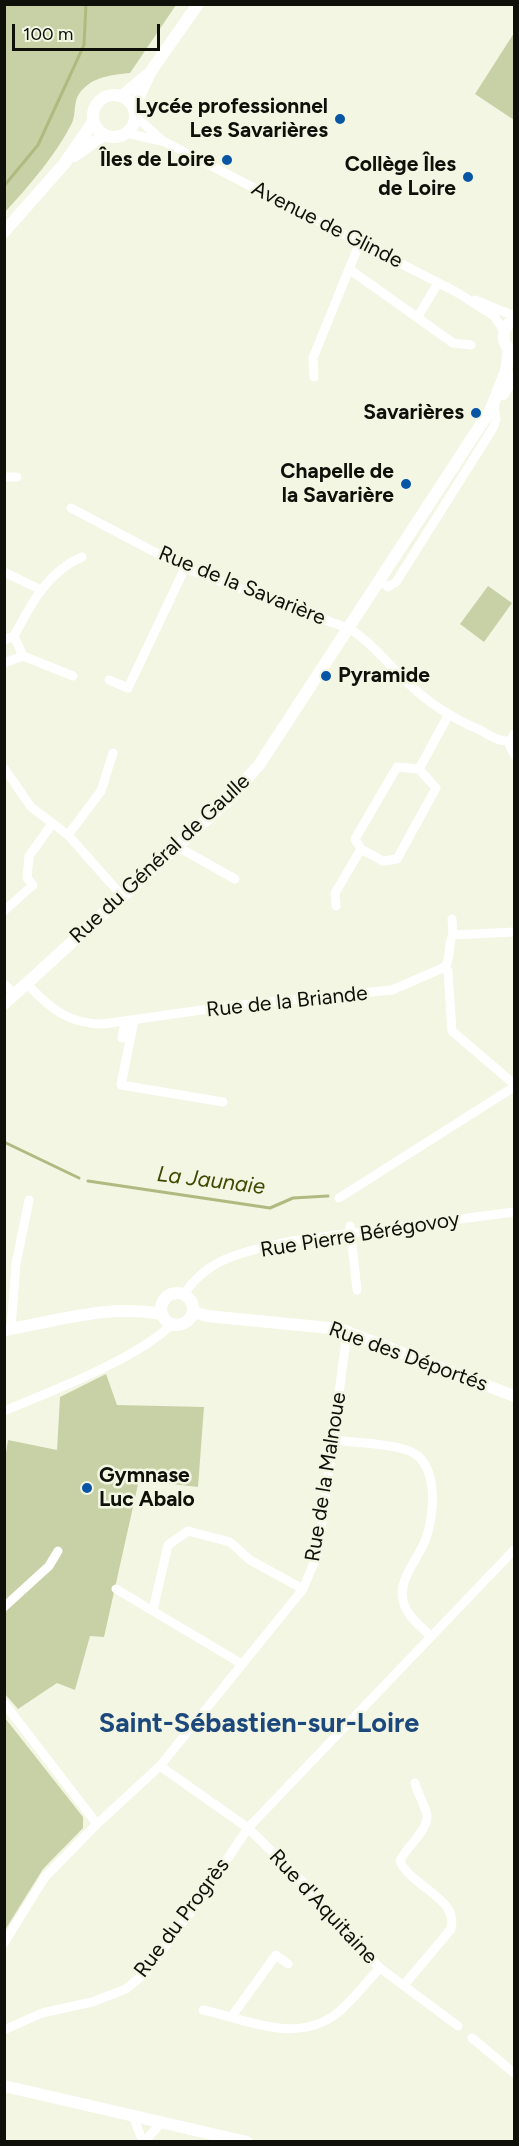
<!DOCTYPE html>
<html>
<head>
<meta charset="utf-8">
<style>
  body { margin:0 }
  #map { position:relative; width:519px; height:2146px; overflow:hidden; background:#f2f6e3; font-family:Figtree,sans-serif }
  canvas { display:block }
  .frame { position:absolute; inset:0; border:6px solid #0e1009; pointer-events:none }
  .scale { position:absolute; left:12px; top:24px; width:148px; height:27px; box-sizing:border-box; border:3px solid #0e1009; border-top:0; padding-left:8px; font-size:18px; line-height:21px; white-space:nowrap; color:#0e1009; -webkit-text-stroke:4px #f2f6e3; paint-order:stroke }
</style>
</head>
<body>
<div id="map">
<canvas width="519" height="2146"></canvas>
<div class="frame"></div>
<div class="scale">100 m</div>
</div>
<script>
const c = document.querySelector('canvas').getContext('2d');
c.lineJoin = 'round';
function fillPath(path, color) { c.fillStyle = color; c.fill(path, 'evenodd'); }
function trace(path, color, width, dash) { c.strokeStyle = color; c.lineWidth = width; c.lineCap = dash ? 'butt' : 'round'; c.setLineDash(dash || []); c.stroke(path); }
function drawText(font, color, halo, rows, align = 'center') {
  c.font = font + ' Figtree,sans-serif'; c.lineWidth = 5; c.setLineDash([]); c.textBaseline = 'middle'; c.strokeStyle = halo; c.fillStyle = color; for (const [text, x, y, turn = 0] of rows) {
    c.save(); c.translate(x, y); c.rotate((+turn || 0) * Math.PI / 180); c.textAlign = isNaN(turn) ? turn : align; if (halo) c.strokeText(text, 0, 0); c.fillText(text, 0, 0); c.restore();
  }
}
const green = new Path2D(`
  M 5,4 L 176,5 L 130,73 C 112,75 96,76 83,89 C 72,99 77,112 72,123 C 56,155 29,186 5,212 Z
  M 514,33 L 514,120 L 475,94 Z
  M 488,586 L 512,603 L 484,642 L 460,624 Z
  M 106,1374 L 117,1405 L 204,1407 L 198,1487 L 139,1480 L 104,1637 L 90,1636 L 75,1690 L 57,1683 L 18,1709 L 5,1694 L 4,1466 L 8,1440 L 57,1450 L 60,1397 Z
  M 5,1718 L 83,1817 L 83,1828 L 43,1869 L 5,1930 Z`);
const stream = new Path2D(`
  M 4,186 L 38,145 L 84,45 L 86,4
  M 4,1142 L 79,1178
  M 88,1181 L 270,1208 L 293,1198 L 328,1196`);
const street = new Path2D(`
  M 135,116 L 163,141 L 458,293 L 494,316 L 504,331
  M 127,133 L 161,141
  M 349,269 L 453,343 L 471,345
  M 475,300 L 514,316
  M 417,318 L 438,283
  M 314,377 L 313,358 L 360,242
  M 4,477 L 17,477
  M 71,508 L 185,568 L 350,629 C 372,643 388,664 407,682 C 427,702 454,719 480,730 C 489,735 499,742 509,741
  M 4,572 L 39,589
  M 380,581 L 388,587 L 396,582 L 493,428 L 496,420 L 494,405
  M 14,636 C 31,604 47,572 82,557
  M 4,640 L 14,636 L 23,656 L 4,663
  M 23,656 L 73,676
  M 109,680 L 128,688 L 185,568
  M 514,734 L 509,744 L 514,755
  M 397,767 L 419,769 L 436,788 L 397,859 L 383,861 L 361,849 L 355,839 Z
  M 4,768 L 31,807 L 68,835 L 123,897
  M 419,769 L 449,714
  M 68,835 L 101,791 L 113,753
  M 178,847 L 235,879
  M 336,906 L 335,893 L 361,849
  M 4,911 L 33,885 L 27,878 L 29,856 L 52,824
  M 452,919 L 453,935
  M 445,967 L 448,971 L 452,1031 L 514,1084
  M 445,967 C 452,956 447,946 453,935 L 514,932
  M 4,984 L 15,994
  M 27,984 C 50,1008 68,1024 103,1024 L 230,1006 L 392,990 L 445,967
  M 134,1020 L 121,1085 L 223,1102
  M 122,1038 L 125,1022
  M 339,1198 L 514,1087
  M 350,1226 L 357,1290
  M 184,1294 C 210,1255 249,1251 292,1241 L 514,1212
  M 11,1329 L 16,1264 L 29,1200
  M 4,1411 C 52,1391 137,1359 172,1324
  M 334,1440 C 357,1443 385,1443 407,1450 C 440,1461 435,1515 425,1541 C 418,1559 398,1579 403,1600 C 406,1616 420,1626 431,1636
  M 116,1589 L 242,1664
  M 4,1607 L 49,1566 L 58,1551
  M 153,1610 L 168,1545 L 188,1531 L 230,1542 L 250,1560 L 303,1589
  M 4,1703 L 97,1824
  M 160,1766 L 248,1828 L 514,1550
  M 4,1943 L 45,1877 L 97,1824 L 160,1766 L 303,1589 L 318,1553 L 347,1332
  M 404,1985 L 451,1929 C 459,1898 411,1887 400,1861 C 406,1846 428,1832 427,1815 C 426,1808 417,1792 415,1783
  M 203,2010 C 245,2019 292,2043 332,2017 C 350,2005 365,1983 380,1968
  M 232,2016 L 276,1955 L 288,1964
  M 4,2030 L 42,2013 L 92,2002 L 126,1989 L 146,1972 L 202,1897 L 248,1828 L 309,1888 L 343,1932 L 380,1968 L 458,2026
  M 472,2038 L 514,2073
  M 133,2116 L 143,2142
  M 144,2142 L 162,2122`);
const secondary = new Path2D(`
  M93 116a21 21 0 1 1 42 0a21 21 0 1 1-42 0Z
  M 122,96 L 148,74
  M 134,107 L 151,71 L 198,4
  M 74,156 L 104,135
  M 4,232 L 64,164 L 93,122
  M 513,353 C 500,343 501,328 514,319
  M 503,394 L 514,377
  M 4,1004 L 225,803 L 259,765 L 491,409 L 506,371 L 509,349
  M161 1309a16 16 0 1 1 32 0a16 16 0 1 1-32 0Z
  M 194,1312 L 207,1316 L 340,1329 L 514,1396
  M 4,1330 C 58,1321 107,1304 162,1314
  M 4,2086 L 247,2142`);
const markers = [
  [340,119,6,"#0756a5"],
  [227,160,6,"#0756a5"],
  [468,177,6,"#0756a5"],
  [476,413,6,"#0756a5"],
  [406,484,6,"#0756a5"],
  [326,676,6,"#0756a5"],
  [87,1488,6,"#0756a5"]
];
const poiNames = [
  ["Lycée professionnel",328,107],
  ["Les Savarières",328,131],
  ["Îles de Loire",215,160],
  ["Collège Îles",456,165],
  ["de Loire",456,189],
  ["Savarières",464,413],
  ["Chapelle de",394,472],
  ["la Savarière",394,496],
  ["Pyramide",338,676,"left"],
  ["Gymnase",99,1476,"left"],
  ["Luc Abalo",99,1500,"left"]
];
const streetNames = [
  ["Avenue de Glinde",327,225,27],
  ["Rue de la Savarière",242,586,22],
  ["Rue du Général de Gaulle",160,859,-43],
  ["Rue de la Briande",287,1002,-6],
  ["Rue Pierre Bérégovoy",360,1235,-9],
  ["Rue des Déportés",408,1357,20],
  ["Rue de la Malnoue",326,1477,-81],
  ["Rue d'Aquitaine",323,1907,47],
  ["Rue du Progrès",182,1918,-53]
];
const waterNames = [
  ["La Jaunaie",211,1181,7]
];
const districtNames = [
  ["Saint-Sébastien-sur-Loire",259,1724]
];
fillPath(green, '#c8d1a6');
trace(stream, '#b0ba80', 3);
trace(street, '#fff', 9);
trace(secondary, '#fff', 12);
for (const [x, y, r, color] of markers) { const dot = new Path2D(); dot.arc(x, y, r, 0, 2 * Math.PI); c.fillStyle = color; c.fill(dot); trace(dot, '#f2f6e3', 2); }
drawText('bold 21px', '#0e1009', '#f2f6e3', poiNames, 'right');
drawText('21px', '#0e1009', '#f2f6e3', streetNames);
drawText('italic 22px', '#404800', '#f2f6e3', waterNames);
drawText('bold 27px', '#1c487c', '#f2f6e3', districtNames);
</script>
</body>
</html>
